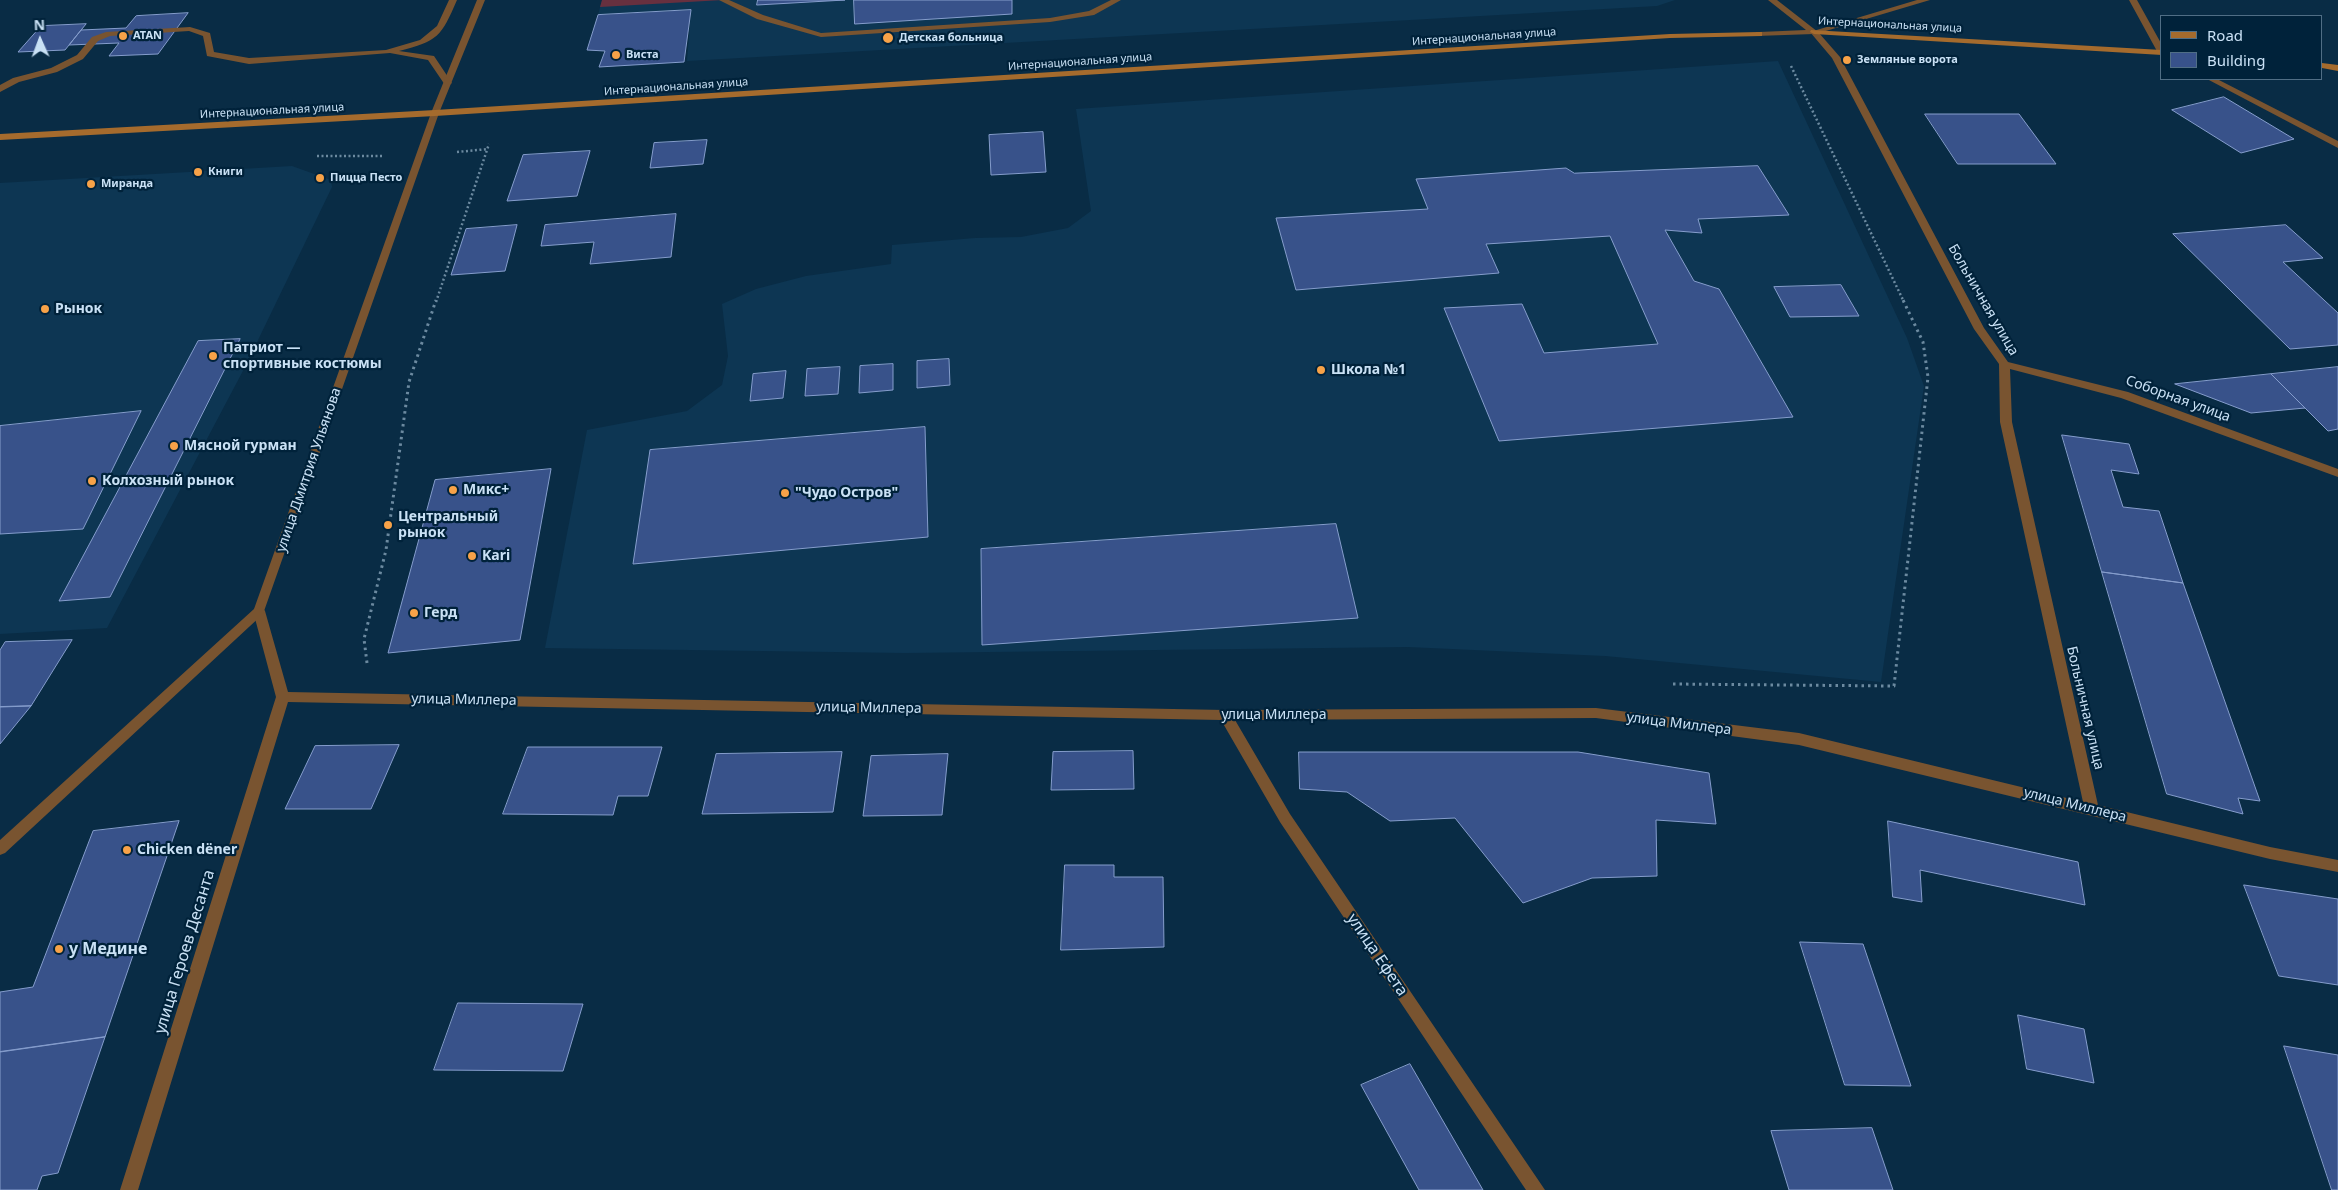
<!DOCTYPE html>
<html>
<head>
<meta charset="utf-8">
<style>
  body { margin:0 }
  #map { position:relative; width:2338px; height:1190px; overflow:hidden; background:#092c45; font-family:"Noto Sans",sans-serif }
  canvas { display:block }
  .legend { position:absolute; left:2160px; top:15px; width:162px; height:65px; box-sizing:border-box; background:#00223a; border:1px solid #506e85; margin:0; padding:6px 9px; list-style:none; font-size:15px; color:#c9e1f5 }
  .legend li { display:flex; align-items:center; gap:10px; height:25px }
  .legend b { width:25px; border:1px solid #506e85 }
  .north { position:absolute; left:15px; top:15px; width:50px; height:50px; -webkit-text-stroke:4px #00223a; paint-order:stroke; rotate:358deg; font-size:14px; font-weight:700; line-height:20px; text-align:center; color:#c9e1f5 }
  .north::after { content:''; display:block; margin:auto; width:18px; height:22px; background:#c9e1f5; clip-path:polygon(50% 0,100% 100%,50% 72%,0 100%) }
</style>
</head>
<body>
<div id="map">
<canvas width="2338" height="1190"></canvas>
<ul class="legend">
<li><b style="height:6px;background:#a56b2d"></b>Road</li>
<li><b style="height:14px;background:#38528a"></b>Building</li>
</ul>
<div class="north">N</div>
</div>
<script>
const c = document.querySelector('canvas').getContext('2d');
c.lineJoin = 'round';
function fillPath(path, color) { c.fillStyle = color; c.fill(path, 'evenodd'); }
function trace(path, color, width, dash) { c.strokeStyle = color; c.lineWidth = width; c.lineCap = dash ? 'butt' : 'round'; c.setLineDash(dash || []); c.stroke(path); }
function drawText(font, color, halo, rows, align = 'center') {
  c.font = font + ' "Noto Sans",sans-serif'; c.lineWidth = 4.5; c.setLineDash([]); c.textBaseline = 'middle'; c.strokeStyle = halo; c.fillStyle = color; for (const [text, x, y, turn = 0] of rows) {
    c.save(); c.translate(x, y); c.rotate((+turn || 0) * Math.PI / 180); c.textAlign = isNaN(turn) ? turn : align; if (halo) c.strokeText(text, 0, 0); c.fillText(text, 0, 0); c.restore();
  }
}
const built = new Path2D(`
  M 602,0 L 1675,0 L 1657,6 L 687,61 L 691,10 L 598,15 Z
  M 1778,61 L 1907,338 L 1924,386 L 1881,682 L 1605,656 L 1408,647 L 906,653 L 545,648 L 587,430 L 687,411 L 722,385 L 728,356 L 722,304 L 756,289 L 806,276 L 891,264 L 892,245 L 975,238 L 1021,237 L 1068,228 L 1091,211 L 1076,109 Z
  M 292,166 L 331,180 L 332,187 L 245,367 L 107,628 L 0,634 L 0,183 Z`);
const green = new Path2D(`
  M 602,0 L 723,0 L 600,7 Z`);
const building = new Path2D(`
  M 758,0 L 845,0 L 757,5 Z
  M 854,0 L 1012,0 L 1012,14 L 855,24 Z
  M 691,10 L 684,62 L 599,67 L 605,51 L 587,50 L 598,15 Z
  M 188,13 L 158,54 L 109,56 L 119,43 L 69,45 L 81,30 L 126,28 L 136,16 Z
  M 86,24 L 65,50 L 18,52 L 41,26 Z
  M 2224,97 L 2294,139 L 2241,153 L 2172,110 Z
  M 1925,114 L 2019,114 L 2056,164 L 1958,164 Z
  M 1043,132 L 1046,172 L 991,175 L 989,135 Z
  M 707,140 L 703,164 L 650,168 L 654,143 Z
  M 590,151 L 577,196 L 507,201 L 523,155 Z
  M 1758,166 L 1789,215 L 1698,219 L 1702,233 L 1665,230 L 1694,281 L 1719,289 L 1793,417 L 1499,441 L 1444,308 L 1522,304 L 1544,353 L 1658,344 L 1610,236 L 1486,244 L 1499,273 L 1296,290 L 1276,218 L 1428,209 L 1416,179 L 1566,168 L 1574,173 Z
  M 676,214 L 671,257 L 590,264 L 594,242 L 541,246 L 545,225 Z
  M 517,225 L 505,271 L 451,275 L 466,229 Z
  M 2286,225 L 2323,258 L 2283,262 L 2338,313 L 2338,345 L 2290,349 L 2173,234 Z
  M 1841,285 L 1859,316 L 1790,317 L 1774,287 Z
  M 240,339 L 110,597 L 59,601 L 198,341 Z
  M 949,359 L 950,385 L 917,388 L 917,361 Z
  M 893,364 L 893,390 L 859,393 L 860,366 Z
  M 840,367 L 838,394 L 805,396 L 807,369 Z
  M 2338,367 L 2338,429 L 2328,431 L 2271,374 Z
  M 786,371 L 783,398 L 750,401 L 753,374 Z
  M 2271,374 L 2305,408 L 2251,413 L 2175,384 Z
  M 141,411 L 83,529 L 0,534 L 0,426 Z
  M 925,427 L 928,537 L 633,564 L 650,450 Z
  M 2062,435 L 2129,444 L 2139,474 L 2111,470 L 2123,507 L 2159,511 L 2183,583 L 2102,572 Z
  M 551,469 L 520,640 L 388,653 L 435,480 Z
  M 1336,524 L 1358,618 L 982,645 L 981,549 Z
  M 2102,572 L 2183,583 L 2260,801 L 2238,798 L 2243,814 L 2167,794 Z
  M 72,640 L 31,706 L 0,707 L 0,650 L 5,642 Z
  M 31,706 L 0,744 L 0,707 Z
  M 399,745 L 371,809 L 285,809 L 315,746 Z
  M 528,747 L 662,747 L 648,796 L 618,796 L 613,815 L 503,814 Z
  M 1133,751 L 1134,789 L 1051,790 L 1053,752 Z
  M 842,752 L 833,812 L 702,814 L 716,754 Z
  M 1299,752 L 1578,752 L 1709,773 L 1716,824 L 1656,820 L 1657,876 L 1592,878 L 1523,903 L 1455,818 L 1390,821 L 1347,792 L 1300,789 Z
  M 948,754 L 942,815 L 863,816 L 871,756 Z
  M 179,821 L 105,1037 L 0,1052 L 0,992 L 33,987 L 93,831 Z
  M 1888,821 L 2078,862 L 2085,905 L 1920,870 L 1922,902 L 1893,897 Z
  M 1065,865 L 1114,865 L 1114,877 L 1163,877 L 1164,947 L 1061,950 Z
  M 2244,885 L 2338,899 L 2338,985 L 2279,976 Z
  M 1800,942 L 1863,944 L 1911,1086 L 1845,1085 Z
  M 458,1003 L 583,1004 L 563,1071 L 434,1070 Z
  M 2018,1015 L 2084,1029 L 2094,1083 L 2027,1069 Z
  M 105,1037 L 58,1173 L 42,1176 L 37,1190 L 0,1190 L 0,1052 Z
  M 2284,1046 L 2338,1055 L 2338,1190 L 2332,1190 Z
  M 1410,1064 L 1483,1190 L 1419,1190 L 1361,1085 Z
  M 1872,1128 L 1893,1190 L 1789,1190 L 1771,1131 Z`);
const pathFar1 = new Path2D(`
  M 1791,66 L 1904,302
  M 457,152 L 488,149
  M 317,156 L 383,156
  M 436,302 L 489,144`);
const path = new Path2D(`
  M 367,663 L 364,639 L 386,550 L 409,382 L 436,300
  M 1673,684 L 1894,686 L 1928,377 L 1923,342 L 1903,300`);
const service = new Path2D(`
  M 449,0 L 457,0 C 441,37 438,41 399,51 L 434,56 L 452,83 L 448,86 L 445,85 L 428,60 L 390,53 L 249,64 L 207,56 L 203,36 L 189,31 L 110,36 L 98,41 L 83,59 L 57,72 L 19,82 L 0,92 L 0,85 L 13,78 L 51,68 L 77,55 L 92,37 L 106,32 L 190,27 L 210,33 L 214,52 L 249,58 L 386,50 L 420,40 L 437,26 Z
  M 719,0 L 729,0 L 763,15 L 821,33 L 1050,18 L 1089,11 L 1111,0 L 1121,0 L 1094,15 L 1050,22 L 821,37 L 757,19 Z
  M 2207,79 L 2217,79 L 2338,141 L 2338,148 Z`);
const minor = new Path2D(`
  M 1917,0 L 1930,0 L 1819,33 L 1840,57 L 1984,328 L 2008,362 L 2128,392 L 2338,469 L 2338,477 L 2121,398 L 2010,369 L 2012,422 L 2098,805 L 2270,847 L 2338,860 L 2338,872 L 2270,859 L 1799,745 L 1596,718 L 1235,720 L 1290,814 L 1545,1190 L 1526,1190 L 1280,822 L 1221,720 L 288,702 L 138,1190 L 120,1190 L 276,697 L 253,611 L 255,608 L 263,608 L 265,611 L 288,692 L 1225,710 L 1596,708 L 1799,733 L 2083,802 L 2000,422 L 1999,364 L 1974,329 L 1832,58 L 1810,32 Z
  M 2129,0 L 2137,0 L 2162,45 L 2162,55 L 2158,53 Z`);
const tertiary = new Path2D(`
  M 477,0 L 485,0 L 439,113 L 263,614 L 5,853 L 0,855 L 0,840 L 254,609 L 431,113 Z
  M 1768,0 L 1777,0 L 1818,32 L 1814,34 L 1756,36 L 1756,32 L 1759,32 L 1806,30 Z`);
const secondary = new Path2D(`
  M 1811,30 L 2162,50 L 2162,55 L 1814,34 L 1810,32 Z
  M 1759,32 L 1762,32 L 1762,36 L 1670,38 L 435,116 L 0,140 L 0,134 L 435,110 L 1670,34 Z
  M 2322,63 L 2338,65 L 2338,71 L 2322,68 Z`);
const markers = [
  [123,36,5,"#f7a248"],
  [888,38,6,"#f7a248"],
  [616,55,5,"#f7a248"],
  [1847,60,5,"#f7a248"],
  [198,172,5,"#f7a248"],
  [320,178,5,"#f7a248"],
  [91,184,5,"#f7a248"],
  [45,309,5,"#f7a248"],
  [213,356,5,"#f7a248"],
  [1321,370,5,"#f7a248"],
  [174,446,5,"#f7a248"],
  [92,481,5,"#f7a248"],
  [453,490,5,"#f7a248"],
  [785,493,5,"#f7a248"],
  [388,525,5,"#f7a248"],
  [472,556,5,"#f7a248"],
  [414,613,5,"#f7a248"],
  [127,850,5,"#f7a248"],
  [59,949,5,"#f7a248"]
];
const farStreetnames = [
  ["Интернациональная улица",1890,25,3],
  ["Интернациональная улица",1484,37,-4],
  ["Интернациональная улица",1080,62,-4],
  ["Интернациональная улица",676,87,-4],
  ["Интернациональная улица",272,111,-3]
];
const farPoinames = [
  ["ATAN",133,36],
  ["Детская больница",899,38],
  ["Виста",626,55],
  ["Земляные ворота",1857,60],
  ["Книги",208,172],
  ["Пицца Песто",330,178],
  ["Миранда",101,184]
];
const streetNames = [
  ["Больничная улица",1983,300,60],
  ["Соборная улица",2178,399,20],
  ["улица Дмитрия Ульянова",309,470,-71],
  ["улица Миллера",464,700,1],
  ["улица Миллера",869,708,1],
  ["Больничная улица",2085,708,77],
  ["улица Миллера",1274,715],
  ["улица Миллера",1679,724,7],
  ["улица Миллера",2075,805,14]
];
const poiNames = [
  ["Рынок",55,309],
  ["Патриот —",223,348],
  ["спортивные костюмы",223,364],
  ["Школа №1",1331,370],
  ["Мясной гурман",184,446],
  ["Колхозный рынок",102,481],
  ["Микс+",463,490],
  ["\"Чудо Остров\"",795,493],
  ["Центральный",398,517],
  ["рынок",398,533],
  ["Kari",482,556],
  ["Герд",424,613],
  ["Chicken dëner",137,850]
];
const nearPoinames = [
  ["у Медине",69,949]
];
const nearStreetnames = [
  ["улица Героев Десанта",185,952,-73],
  ["улица Ефета",1377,955,56]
];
fillPath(built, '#0d3653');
fillPath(green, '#67303f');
fillPath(building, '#38528a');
trace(building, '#859dcc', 1);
trace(pathFar1, '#6c8aa0', 2.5, [2, 2.5]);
trace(path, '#6c8aa0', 3, [2.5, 4]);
fillPath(service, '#795430');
fillPath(minor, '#795430');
fillPath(tertiary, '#795430');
fillPath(secondary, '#a56b2d');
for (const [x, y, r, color] of markers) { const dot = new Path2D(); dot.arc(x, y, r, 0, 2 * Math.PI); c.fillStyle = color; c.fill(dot); trace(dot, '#00223a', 2); }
drawText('11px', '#c9e1f5', '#00223a', farStreetnames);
drawText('bold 11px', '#c9e1f5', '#00223a', farPoinames, 'left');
drawText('14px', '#c9e1f5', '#00223a', streetNames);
drawText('bold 14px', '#c9e1f5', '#00223a', poiNames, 'left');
drawText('bold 16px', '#c9e1f5', '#00223a', nearPoinames, 'left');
drawText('16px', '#c9e1f5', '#00223a', nearStreetnames);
</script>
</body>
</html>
